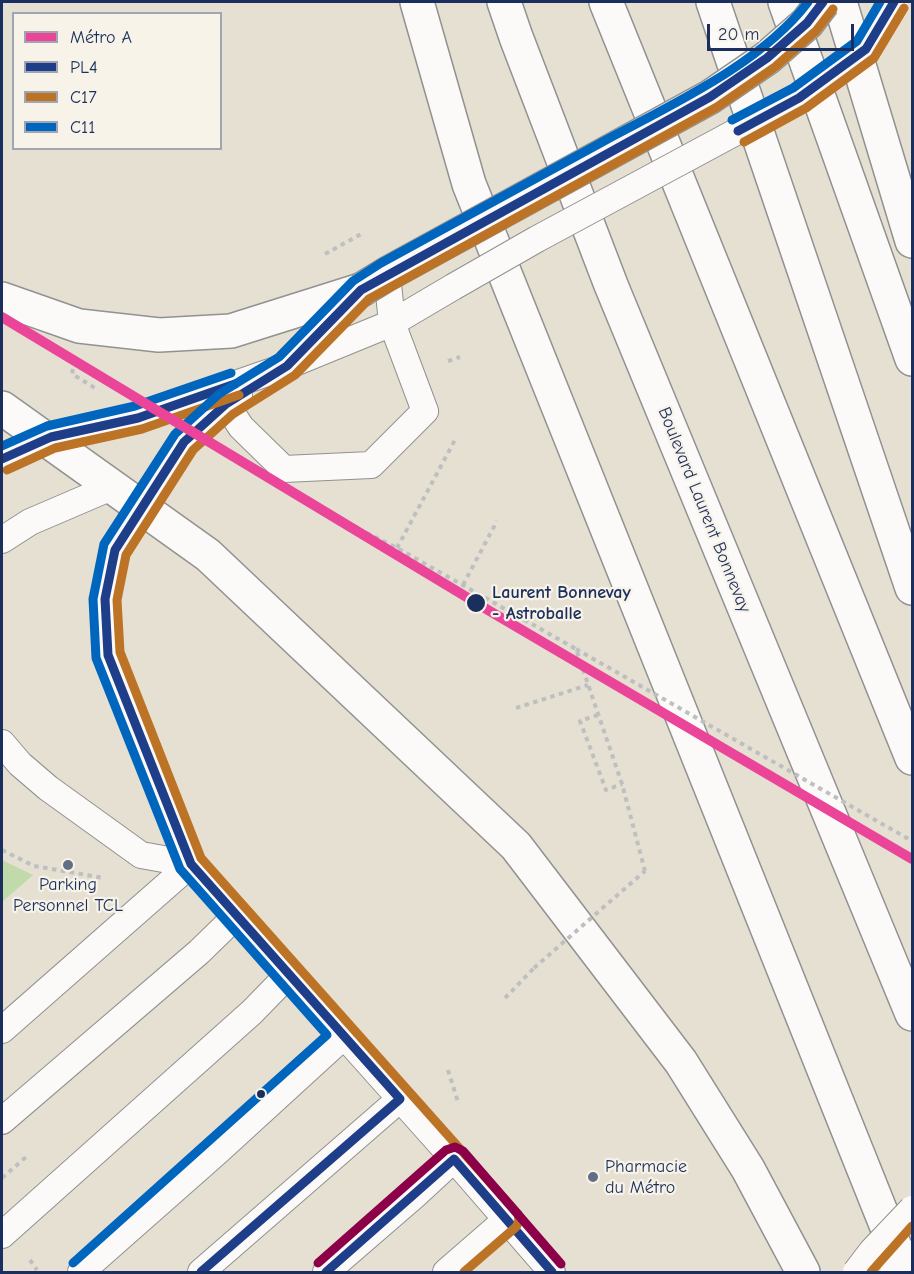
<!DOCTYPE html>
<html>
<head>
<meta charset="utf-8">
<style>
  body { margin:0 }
  #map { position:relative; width:914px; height:1274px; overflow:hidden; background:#e5e0d1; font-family:"Comic Neue",sans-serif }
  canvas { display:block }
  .frame { position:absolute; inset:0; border:3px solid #1b2f5e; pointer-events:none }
  .legend { position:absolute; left:12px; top:12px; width:210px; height:138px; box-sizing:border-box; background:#f7f3e8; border:2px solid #9fa5b1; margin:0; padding:8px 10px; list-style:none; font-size:18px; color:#1b2f5e }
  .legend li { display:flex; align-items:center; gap:12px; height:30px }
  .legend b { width:30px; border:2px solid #9fa5b1 }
  .scale { position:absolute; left:707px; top:24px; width:147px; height:27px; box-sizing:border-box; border:3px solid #1b2f5e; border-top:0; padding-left:8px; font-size:18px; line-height:21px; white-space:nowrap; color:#1b2f5e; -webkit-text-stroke:4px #f7f3e8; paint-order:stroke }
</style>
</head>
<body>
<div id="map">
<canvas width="914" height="1274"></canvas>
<div class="frame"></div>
<ul class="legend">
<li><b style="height:8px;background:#eb4599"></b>Métro A</li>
<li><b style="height:8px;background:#1e3e89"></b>PL4</li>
<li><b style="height:8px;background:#bc7326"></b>C17</li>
<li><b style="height:8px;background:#0065bd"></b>C11</li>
</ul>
<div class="scale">20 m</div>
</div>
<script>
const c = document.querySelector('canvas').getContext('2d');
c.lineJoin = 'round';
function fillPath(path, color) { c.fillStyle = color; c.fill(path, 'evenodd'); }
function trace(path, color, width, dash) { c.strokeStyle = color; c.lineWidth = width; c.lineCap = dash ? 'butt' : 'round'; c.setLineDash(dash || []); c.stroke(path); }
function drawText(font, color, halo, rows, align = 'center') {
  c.font = font + ' "Comic Neue",sans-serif'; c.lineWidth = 4.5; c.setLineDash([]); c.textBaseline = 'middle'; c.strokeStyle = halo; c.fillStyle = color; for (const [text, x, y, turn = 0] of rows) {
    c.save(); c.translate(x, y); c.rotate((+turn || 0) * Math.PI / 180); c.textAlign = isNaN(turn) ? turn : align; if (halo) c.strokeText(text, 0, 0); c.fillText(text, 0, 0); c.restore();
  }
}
const green = new Path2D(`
  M 2,860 L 33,875 L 2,902 Z`);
const path = new Path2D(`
  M 325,254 L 363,233
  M 448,361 L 460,357
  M 73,369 L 72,374 L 95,388
  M 318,509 L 397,548 L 576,649 L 622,784 L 645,871
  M 397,548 L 456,438
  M 463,585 L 497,521
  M 516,708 L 588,685
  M 598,715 L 580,721 L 606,790 L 622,784
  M 2,850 L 34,866 L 104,878
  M 505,998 L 534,968
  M 448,1070 L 458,1102
  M 2,1178 L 26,1157
  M 30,1260 L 37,1270`);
const lane = new Path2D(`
  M 294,359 L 360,291
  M 226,404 L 241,427 L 284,469 L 371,465 L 425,411 L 392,323 L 387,274
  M 138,418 L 287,366 L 392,323 L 453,287
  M 184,442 L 226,404 L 239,396
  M 2,540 L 30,522 L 114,486
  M 108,655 L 191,864 L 454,1159 L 552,1272
  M 2,743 L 20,764 L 48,788 L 141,855 L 191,864
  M 2,1030 L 191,864
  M 2,1121 L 199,952 L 237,915
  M 2,1235 L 252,1012 L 289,974
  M 81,1272 L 217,1152 L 344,1036
  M 201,1272 L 400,1099
  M 326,1272 L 414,1196 L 454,1159
  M 446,1272 L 507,1219`);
const secondary = new Path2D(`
  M 2,299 L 79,326 L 159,335 L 231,331 L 361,290`);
const highway = new Path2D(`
  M 417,2 L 469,184 L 905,1272
  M 504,2 L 516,37 L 611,285 L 912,1014
  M 606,2 L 912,758
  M 713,2 L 912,588
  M 785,2 L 912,359
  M 840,2 L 912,241
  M 2,408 L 208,555 L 516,846 L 681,1062 L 748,1169 L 803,1272`);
const pathBridge = new Path2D(`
  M 576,649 L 912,841
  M 534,968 L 645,871`);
const laneBridge = new Path2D(`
  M 453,287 L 537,239 L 799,98 L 866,49 L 894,2
  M 2,459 L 51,437 L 138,418
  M 108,655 L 105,599 L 115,550 L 184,442
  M 856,1272 L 872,1251 L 912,1209`);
const secondaryBridge = new Path2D(`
  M 361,290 L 387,274 L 710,97 L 767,58 L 807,23 L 823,2`);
const primaryBridge = new Path2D(`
  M 897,1272 L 912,1257`);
const bus1 = new Path2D(`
  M 738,131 L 799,98 L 866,49 L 894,2
  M 2,459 L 51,437 L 138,418 L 235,384
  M 201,1272 L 400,1099 L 191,864 L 108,655 L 105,599 L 115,550 L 184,442 L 226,404 L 287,366 L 361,290 L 710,97 L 767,58 L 807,23 L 823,2
  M 326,1272 L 454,1159 L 552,1272`);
const bus2 = new Path2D(`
  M 744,142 L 806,108 L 874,58 L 904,8
  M 7,470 L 55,448 L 142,429 L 239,395
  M 464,1272 L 516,1227 L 519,1221 L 518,1214 L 201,858 L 120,652 L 117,600 L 126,555 L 193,450 L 233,414 L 295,375 L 369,299 L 717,107 L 775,67 L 816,31 L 833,9
  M 871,1272 L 912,1226`);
const bus3 = new Path2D(`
  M 732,120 L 793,88 L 857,41 L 880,2
  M 2,446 L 47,426 L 135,406 L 231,373
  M 73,1263 L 327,1035 L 180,869 L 96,658 L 93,599 L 104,544 L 175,434 L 219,394 L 279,357 L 353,281 L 381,263 C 456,222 531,181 606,140 C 673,104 762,63 808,2`);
const bus4 = new Path2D(`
  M 318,1263 L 446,1150 L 455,1147 L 463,1151 L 561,1264`);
const metro1 = new Path2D(`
  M 2,317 L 493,613 L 912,859`);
const markers = [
  [476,603,10,"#1b2f5e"],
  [68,865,6,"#626d86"],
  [261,1094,5,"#1b2f5e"],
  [593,1177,6,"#626d86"]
];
const streetNames = [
  ["Boulevard Laurent Bonnevay",704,510,68]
];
const stopNames = [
  ["Laurent Bonnevay",492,593],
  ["- Astroballe",492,614]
];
const poiNames = [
  ["Parking",68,885],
  ["Personnel TCL",68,906],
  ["Pharmacie",605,1167,"left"],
  ["du Métro",605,1188,"left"]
];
fillPath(green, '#c0dba9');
trace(lane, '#909191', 28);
trace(secondary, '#909191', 36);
trace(highway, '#909191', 36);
trace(path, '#bebfc1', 4, [4.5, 4.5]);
trace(lane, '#fbfaf8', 26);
trace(secondary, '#fbfaf8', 33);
trace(highway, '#fbfaf8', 33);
trace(laneBridge, '#909191', 28, []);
trace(secondaryBridge, '#909191', 36, []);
trace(primaryBridge, '#909191', 36, []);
trace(pathBridge, '#bebfc1', 4, [4.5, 4.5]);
trace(laneBridge, '#fbfaf8', 26);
trace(secondaryBridge, '#fbfaf8', 33);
trace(primaryBridge, '#fbfaf8', 33);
trace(bus1, '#1e3e89', 9);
trace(bus2, '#bc7326', 9);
trace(bus3, '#0065bd', 9);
trace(bus4, '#8c004a', 9);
trace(metro1, '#eb4599', 10);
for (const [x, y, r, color] of markers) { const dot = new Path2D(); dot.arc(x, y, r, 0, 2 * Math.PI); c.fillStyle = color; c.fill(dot); trace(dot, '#f7f3e8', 2); }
drawText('18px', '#1b2f5e', '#f7f3e8', streetNames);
drawText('bold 18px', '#1b2f5e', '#f7f3e8', stopNames, 'left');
drawText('18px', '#1b2f5e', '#f7f3e8', poiNames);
</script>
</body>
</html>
